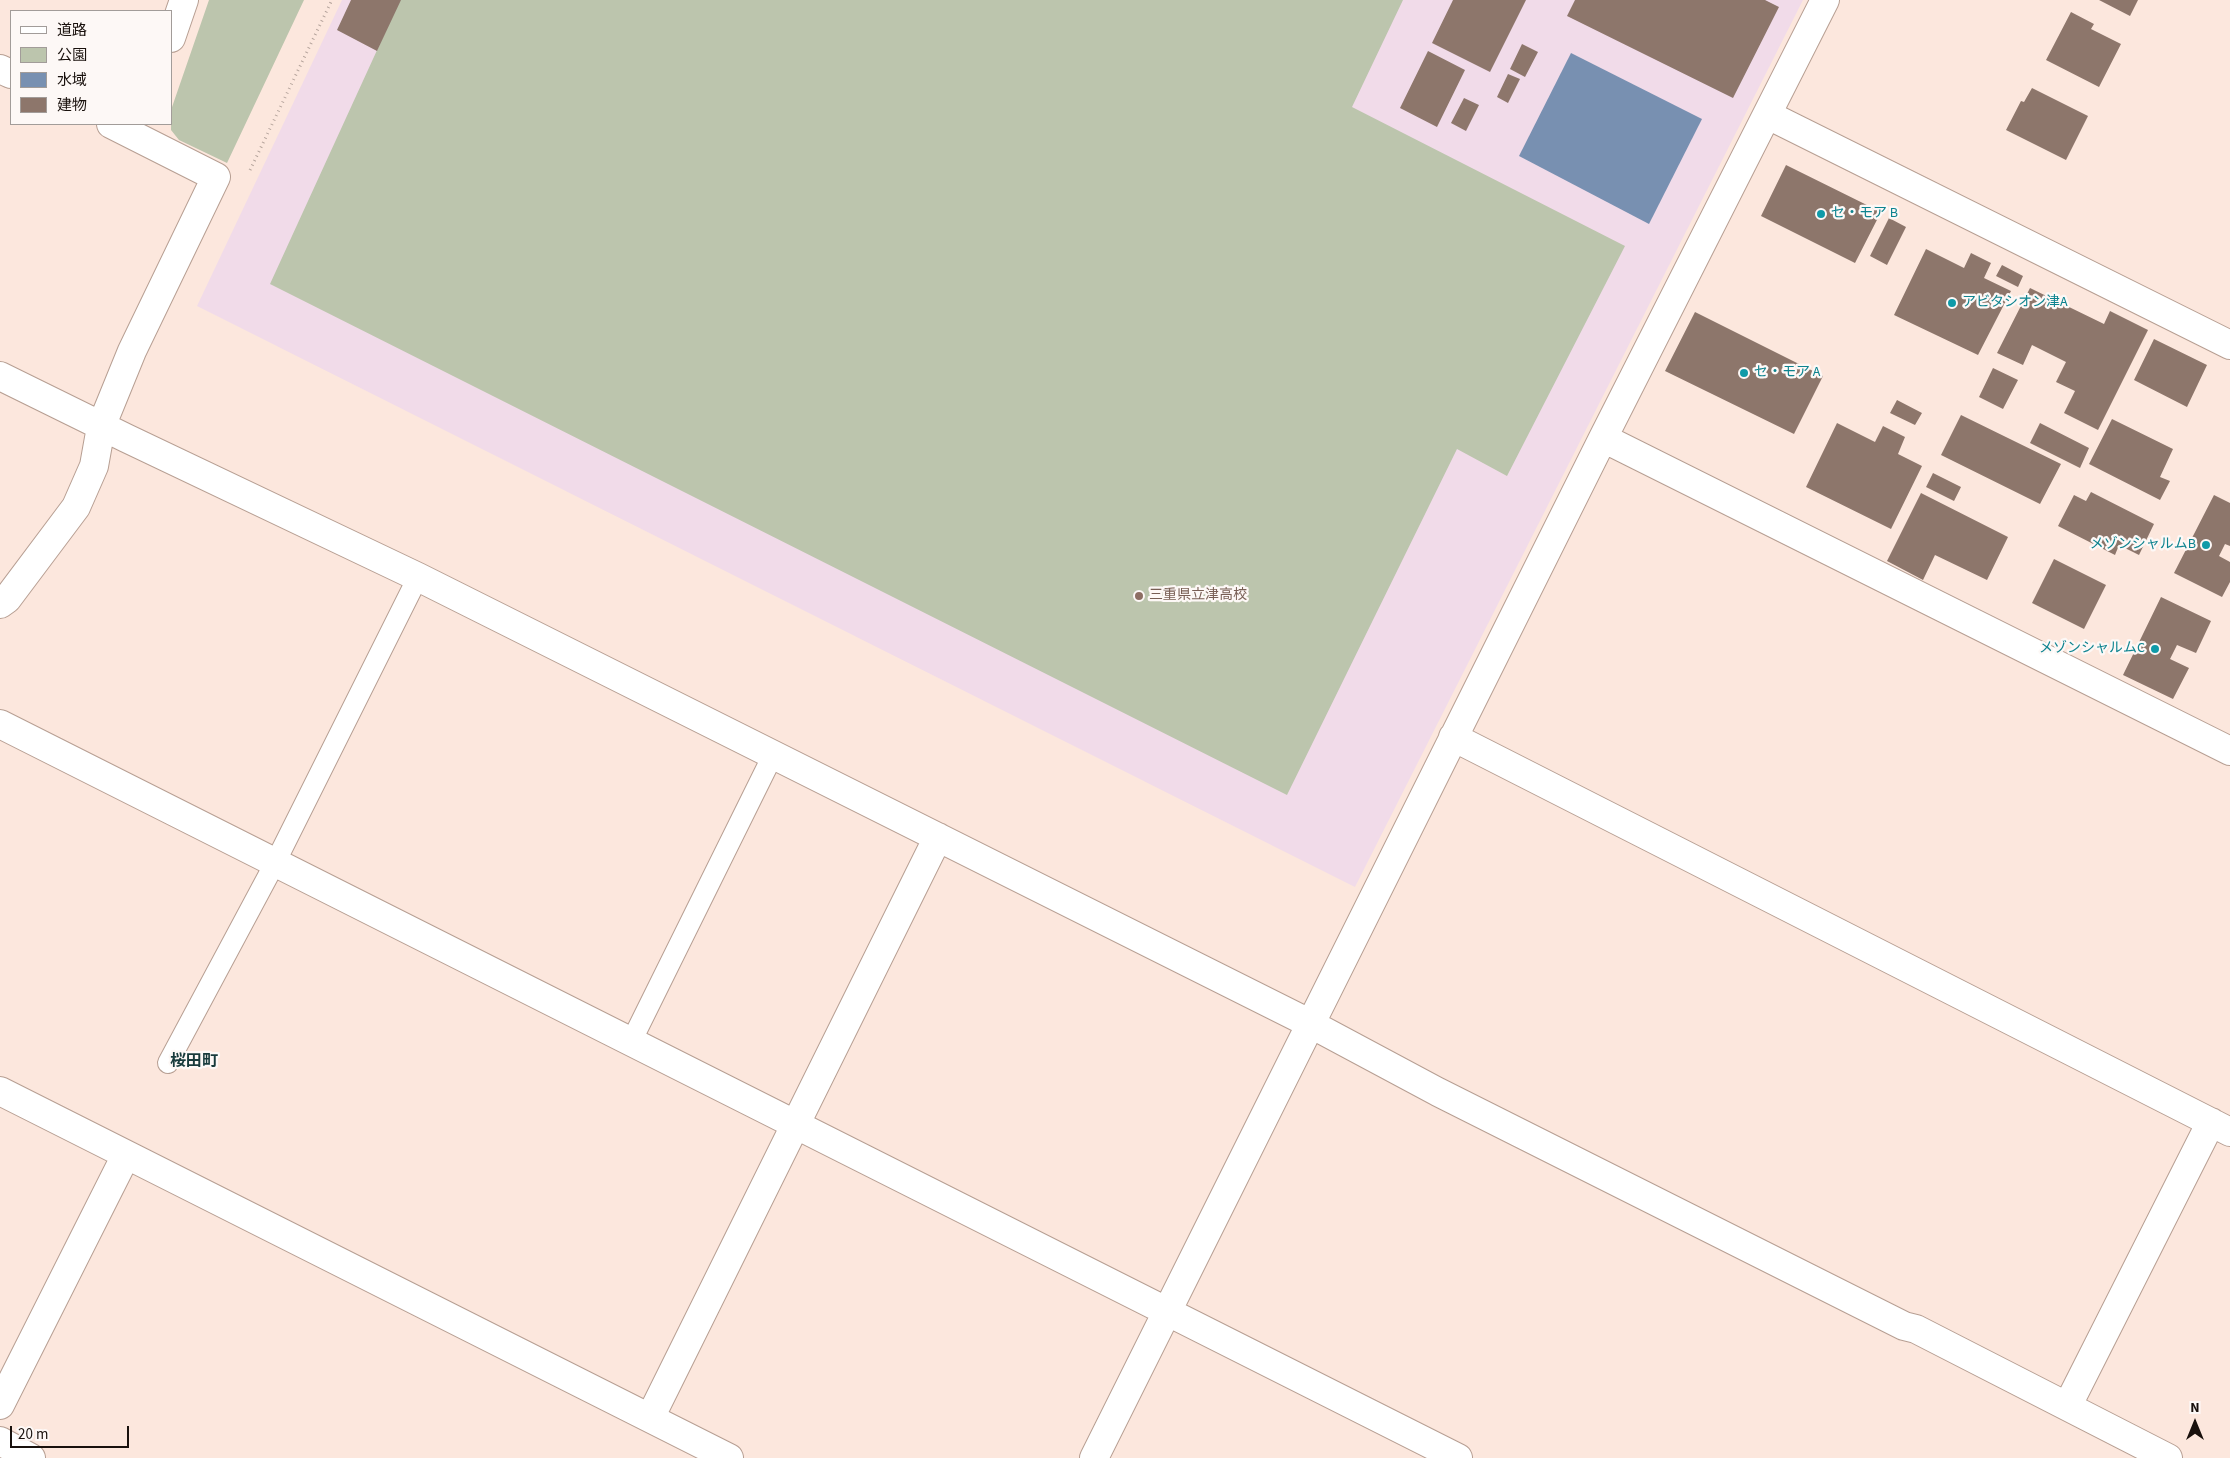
<!DOCTYPE html>
<html>
<head>
<meta charset="utf-8">
<style>
  body { margin:0 }
  #map { position:relative; width:2230px; height:1458px; overflow:hidden; background:#fce7dd; font-family:"Source Sans 3","Noto Sans JP",sans-serif }
  canvas { display:block }
  .legend { position:absolute; left:10px; top:10px; width:162px; height:115px; box-sizing:border-box; background:#fdf8f6; border:1px solid #a29c99; margin:0; padding:6px 9px; list-style:none; font-size:15px; color:#19110d }
  .legend li { display:flex; align-items:center; gap:10px; height:25px }
  .legend b { width:25px; border:1px solid #a29c99 }
  .north { position:absolute; left:2170px; top:1398px; width:50px; height:50px; -webkit-text-stroke:4px #fdf8f6; paint-order:stroke; rotate:0deg; font-size:14px; font-weight:700; line-height:20px; text-align:center; color:#19110d }
  .north::after { content:''; display:block; margin:auto; width:18px; height:22px; background:#19110d; clip-path:polygon(50% 0,100% 100%,50% 72%,0 100%) }
  .scale { position:absolute; left:10px; top:1426px; width:119px; height:22px; box-sizing:border-box; border:2px solid #19110d; border-top:0; padding-left:6px; font-size:15px; line-height:18px; white-space:nowrap; color:#19110d; -webkit-text-stroke:4px #fdf8f6; paint-order:stroke }
</style>
</head>
<body>
<div id="map">
<canvas width="2230" height="1458"></canvas>
<ul class="legend">
<li><b style="height:6px;background:#fff"></b>道路</li>
<li><b style="height:14px;background:#bcc5ad"></b>公園</li>
<li><b style="height:14px;background:#7890b1"></b>水域</li>
<li><b style="height:14px;background:#8d766b"></b>建物</li>
</ul>
<div class="north">N</div>
<div class="scale">20 m</div>
</div>
<script>
const c = document.querySelector('canvas').getContext('2d');
c.lineJoin = 'round';
function fillPath(path, color) { c.fillStyle = color; c.fill(path, 'evenodd'); }
function trace(path, color, width, dash) { c.strokeStyle = color; c.lineWidth = width; c.lineCap = dash ? 'butt' : 'round'; c.setLineDash(dash || []); c.stroke(path); }
function drawText(font, color, halo, rows, align = 'center') {
  c.font = font + ' "Source Sans 3","Noto Sans JP",sans-serif'; c.lineWidth = 4.5; c.setLineDash([]); c.textBaseline = 'middle'; c.strokeStyle = halo; c.fillStyle = color; for (const [text, x, y, turn = 0] of rows) {
    c.save(); c.translate(x, y); c.rotate((+turn || 0) * Math.PI / 180); c.textAlign = isNaN(turn) ? turn : align; if (halo) c.strokeText(text, 0, 0); c.fillText(text, 0, 0); c.restore();
  }
}
const education = new Path2D(`
  M 342,0 L 1803,0 L 1355,887 L 197,306 Z`);
const green = new Path2D(`
  M 209,0 L 304,0 L 227,163 L 179,140 L 171,130 L 171,110 Z
  M 400,0 L 1403,0 L 1352,107 L 1625,246 L 1507,476 L 1457,449 L 1287,795 L 270,284 Z`);
const water = new Path2D(`
  M 1571,53 L 1702,119 L 1649,224 L 1519,156 Z`);
const building = new Path2D(`
  M 351,0 L 401,0 L 377,51 L 337,30 Z
  M 1453,0 L 1526,0 L 1490,72 L 1432,43 Z
  M 1575,0 L 1765,0 L 1779,7 L 1733,98 L 1567,16 Z
  M 2099,0 L 2138,0 L 2130,16 Z
  M 2071,12 L 2094,24 L 2091,29 L 2121,44 L 2099,87 L 2046,60 Z
  M 1522,44 L 1538,52 L 1525,77 L 1510,69 Z
  M 1428,51 L 1465,70 L 1437,127 L 1400,108 Z
  M 1508,74 L 1520,79 L 1508,103 L 1497,97 Z
  M 2032,88 L 2088,116 L 2066,160 L 2006,130 L 2021,101 L 2024,102 Z
  M 1464,98 L 1479,105 L 1466,131 L 1451,123 Z
  M 1786,165 L 1881,212 L 1855,263 L 1761,216 Z
  M 1889,218 L 1906,227 L 1887,265 L 1870,256 Z
  M 1926,249 L 1964,268 L 1971,253 L 1991,263 L 1984,278 L 2011,291 L 1978,355 L 1894,315 Z
  M 2002,265 L 2023,276 L 2018,287 L 1996,276 Z
  M 2030,288 L 2104,324 L 2110,311 L 2148,330 L 2098,430 L 2064,413 L 2075,391 L 2056,382 L 2066,362 L 2032,345 L 2023,365 L 1997,353 Z
  M 1695,312 L 1823,376 L 1794,434 L 1665,371 Z
  M 2154,339 L 2207,365 L 2187,407 L 2134,380 Z
  M 1993,368 L 2018,380 L 2003,409 L 1979,397 Z
  M 1897,400 L 1922,413 L 1915,425 L 1890,413 Z
  M 1961,415 L 2061,464 L 2040,504 L 1941,455 Z
  M 2112,419 L 2173,449 L 2160,477 L 2170,481 L 2160,500 L 2089,464 Z
  M 1837,423 L 1875,442 L 1883,426 L 1905,437 L 1898,454 L 1922,466 L 1891,529 L 1806,487 Z
  M 2040,423 L 2089,448 L 2080,468 L 2030,443 Z
  M 1933,473 L 1961,487 L 1954,501 L 1926,487 Z
  M 2091,492 L 2154,524 L 2139,555 L 2119,545 L 2115,555 L 2058,526 L 2074,495 L 2086,501 Z
  M 1921,493 L 2008,537 L 1987,580 L 1935,555 L 1923,580 L 1887,561 Z
  M 2214,495 L 2230,503 L 2230,546 L 2225,544 L 2219,556 L 2230,562 L 2230,582 L 2222,597 L 2174,573 Z
  M 2054,559 L 2106,585 L 2084,629 L 2032,603 Z
  M 2161,597 L 2211,621 L 2196,653 L 2177,645 L 2170,659 L 2189,668 L 2173,699 L 2123,675 Z`);
const path = new Path2D(`
  M 250,170 L 332,0`);
const lane = new Path2D(`
  M 631,1042 L 773,755
  M 168,1063 L 275,863 L 418,577`);
const street = new Path2D(`
  M 171,38 L 184,0
  M 0,69 L 11,74
  M 1768,115 L 2230,345
  M 0,376 L 126,438 L 418,577 L 1309,1023 L 1438,1092 L 1904,1326 L 1916,1329 L 2168,1458
  M 1603,438 L 2230,751
  M 0,604 L 7,599 L 76,507 L 94,466 L 101,427 L 132,351 L 216,177 L 111,124
  M 0,724 L 1458,1458
  M 1453,737 L 2230,1132
  M 0,1091 L 729,1458
  M 0,1405 L 126,1155
  M 2068,1405 L 2211,1122
  M 650,1418 L 938,837
  M 0,1441 L 31,1458
  M 1094,1458 L 1603,438 L 1825,0`);
const markers = [
  [1821,214,5,"#0f9aa8"],
  [1952,303,5,"#0f9aa8"],
  [1744,373,5,"#0f9aa8"],
  [2206,545,5,"#0f9aa8"],
  [1139,596,5,"#8d6e63"],
  [2155,649,5,"#0f9aa8"]
];
const cultureNames = [
  ["セ・モア B",1831,214],
  ["アビタシオン津A",1962,303],
  ["セ・モア A",1754,373],
  ["メゾンシャルムB",2196,545,"right"],
  ["メゾンシャルムC",2145,649,"right"]
];
const educationNames = [
  ["三重県立津高校",1149,596]
];
const quarterNames = [
  ["桜田町",194,1062]
];
fillPath(education, '#f1dbe9');
fillPath(green, '#bcc5ad');
fillPath(water, '#7890b1');
fillPath(building, '#8d766b');
trace(lane, '#b79f93', 22);
trace(street, '#b79f93', 30);
trace(path, '#b3a29a', 3, [1, 4]);
trace(lane, '#fff', 20);
trace(street, '#fff', 28);
for (const [x, y, r, color] of markers) { const dot = new Path2D(); dot.arc(x, y, r, 0, 2 * Math.PI); c.fillStyle = color; c.fill(dot); trace(dot, '#fdf8f6', 2); }
drawText('14px', '#0d838f', '#fdf8f6', cultureNames, 'left');
drawText('14px', '#785e54', '#fdf8f6', educationNames, 'left');
drawText('bold 16px', '#183b3c', '#fdf8f6', quarterNames);
</script>
</body>
</html>
